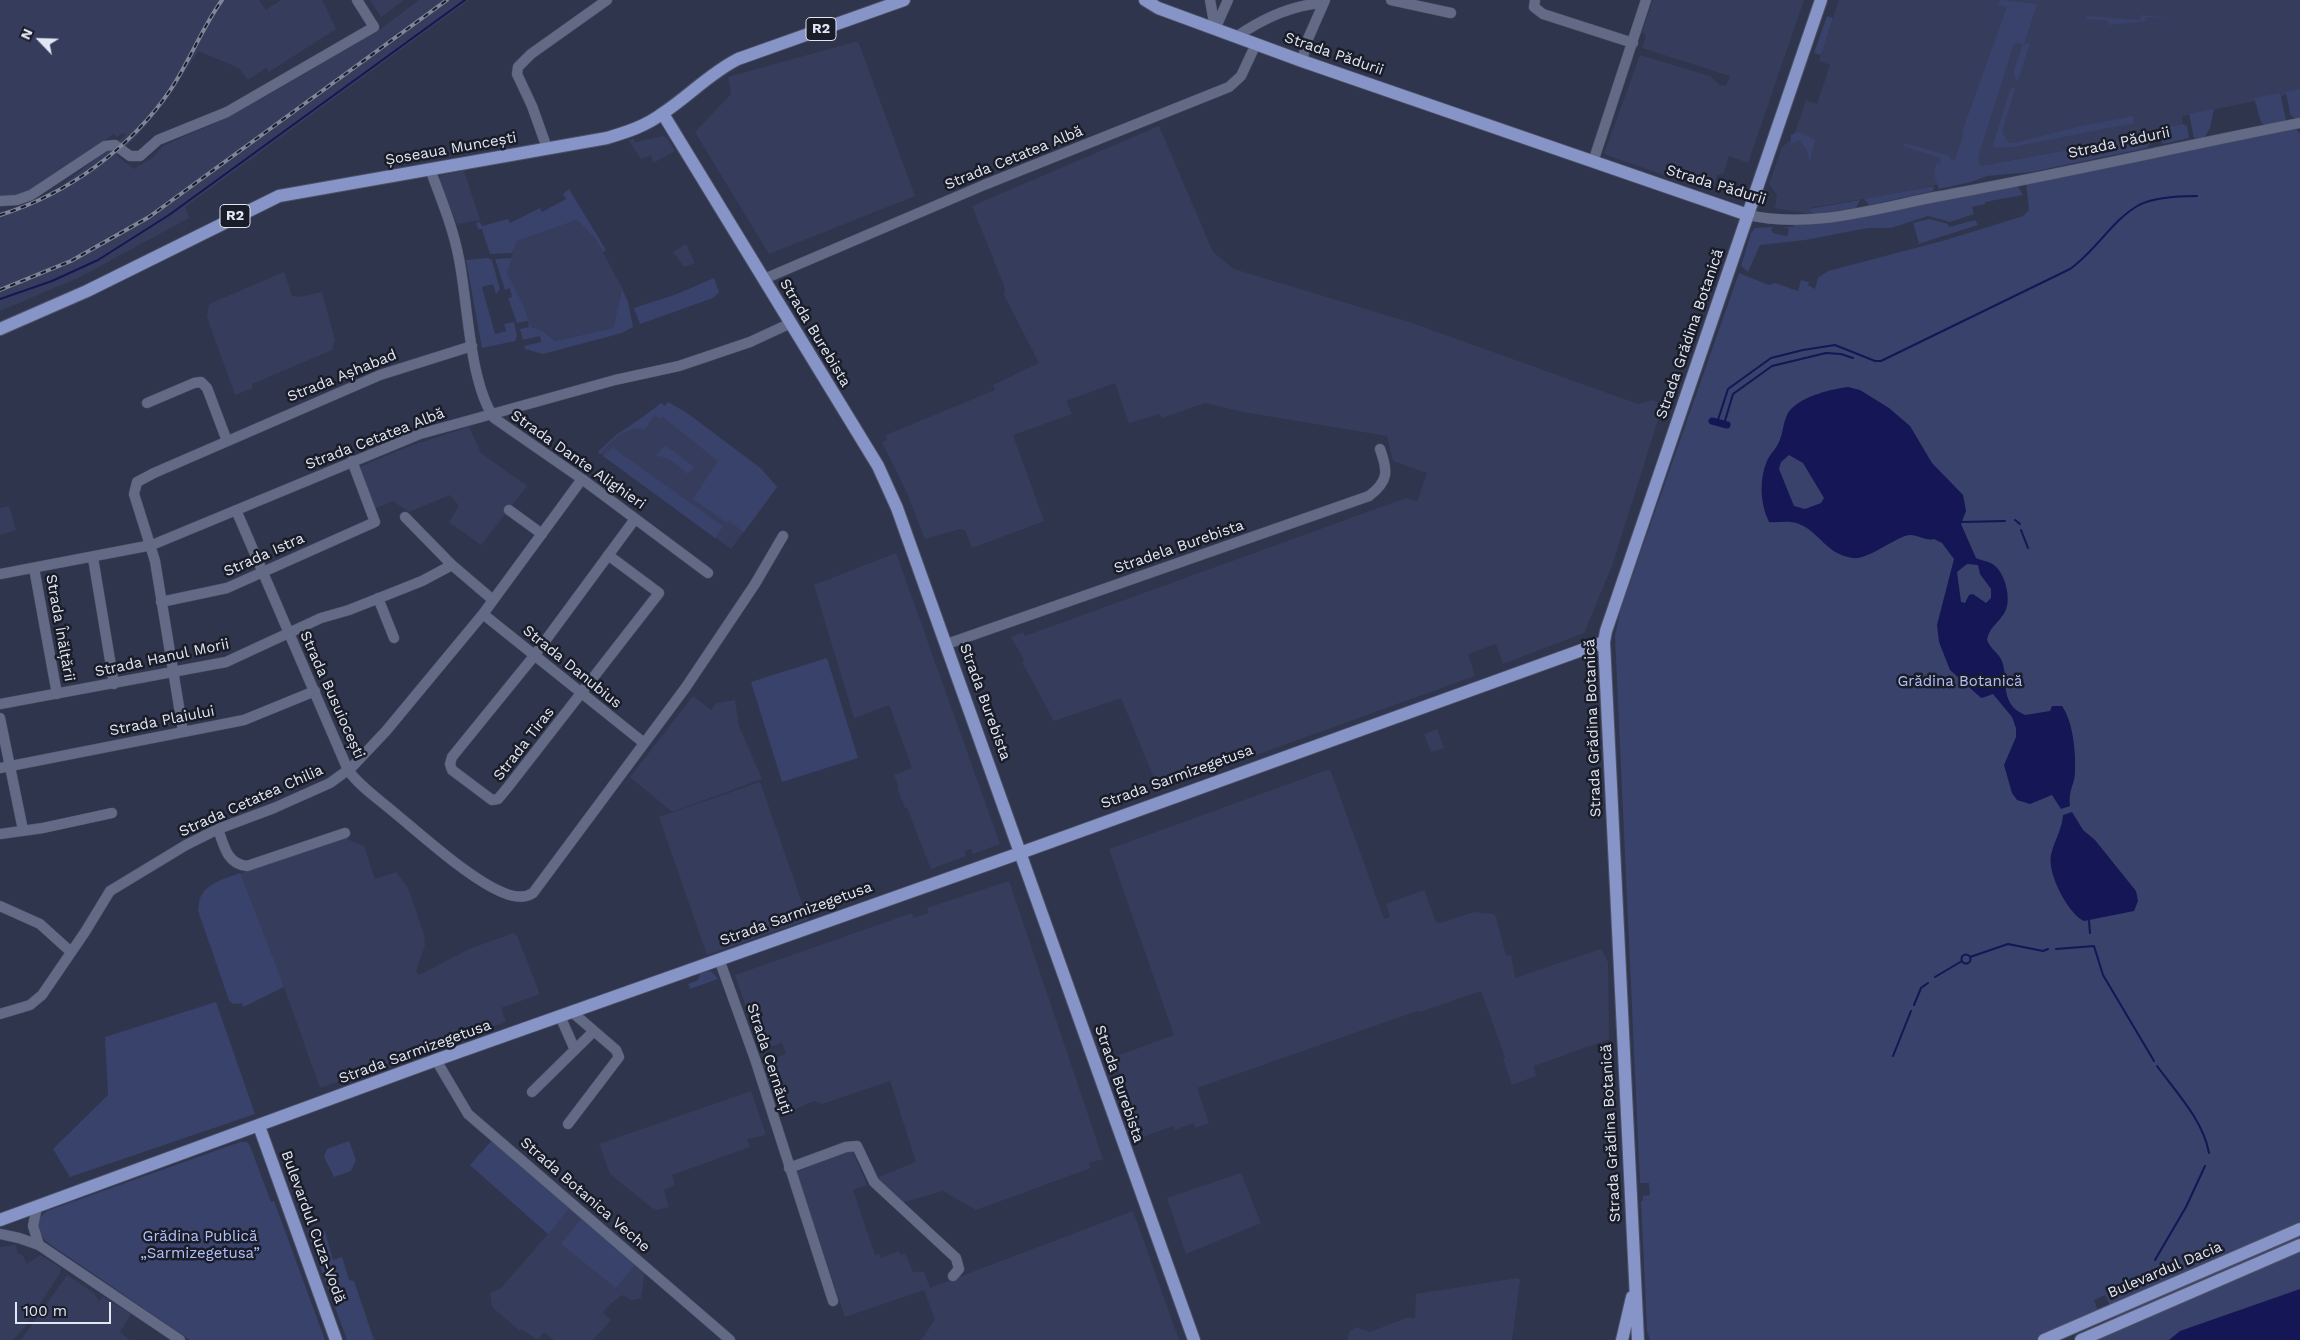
<!DOCTYPE html>
<html>
<head>
<meta charset="utf-8">
<style>
  body { margin:0 }
  #map { position:relative; width:2300px; height:1340px; overflow:hidden; background:#2f354d; font-family:"Work Sans",sans-serif }
  canvas { display:block }
  .north { position:absolute; left:15px; top:15px; width:50px; height:50px; -webkit-text-stroke:4px #1a1d28; paint-order:stroke; rotate:294deg; font-size:14px; font-weight:700; line-height:20px; text-align:center; color:#e1e6f5 }
  .north::after { content:''; display:block; margin:auto; width:18px; height:22px; background:#e1e6f5; clip-path:polygon(50% 0,100% 100%,50% 72%,0 100%) }
  .scale { position:absolute; left:15px; top:1302px; width:96px; height:22px; box-sizing:border-box; border:2px solid #e1e6f5; border-top:0; padding-left:6px; font-size:15px; line-height:18px; white-space:nowrap; color:#e1e6f5; -webkit-text-stroke:4px #1a1d28; paint-order:stroke }
</style>
</head>
<body>
<div id="map">
<canvas width="2300" height="1340"></canvas>
<div class="north">N</div>
<div class="scale">100 m</div>
</div>
<script>
const c = document.querySelector('canvas').getContext('2d');
c.lineJoin = 'round';
function fillPath(path, color) { c.fillStyle = color; c.fill(path, 'evenodd'); }
function trace(path, color, width, dash) { c.strokeStyle = color; c.lineWidth = width; c.lineCap = dash ? 'butt' : 'round'; c.setLineDash(dash || []); c.stroke(path); }
function drawText(font, color, halo, rows, align = 'center') {
  c.font = font + ' "Work Sans",sans-serif'; c.lineWidth = 5; c.setLineDash([]); c.textBaseline = 'middle'; c.strokeStyle = halo; c.fillStyle = color; for (const [text, x, y, turn = 0] of rows) {
    c.save(); c.translate(x, y); c.rotate((+turn || 0) * Math.PI / 180); c.textAlign = isNaN(turn) ? turn : align; if (halo) c.strokeText(text, 0, 0); c.fillText(text, 0, 0); c.restore();
  }
}
const built = new Path2D(`
  M 0,0 L 259,0 L 266,10 L 281,0 L 322,0 L 336,29 L 269,72 L 266,68 L 248,80 L 239,68 L 198,51 L 165,103 L 136,137 L 116,155 L 134,169 L 152,158 L 163,146 L 235,114 L 375,33 L 419,0 L 469,0 L 185,207 L 189,218 L 78,278 L 0,311 L 0,212 L 29,204 L 65,186 L 64,184 L 126,135 L 122,133 L 117,137 L 114,134 L 24,194 L 0,196 Z
  M 370,0 L 404,0 L 381,17 Z
  M 1653,0 L 1804,0 L 1748,163 L 1729,156 L 1723,174 L 1717,175 L 1712,192 L 1604,154 L 1640,55 L 1710,76 L 1720,85 L 1726,86 L 1730,76 L 1642,48 L 1646,35 L 1642,32 Z
  M 1839,0 L 2300,0 L 2300,92 L 2182,116 L 2183,124 L 2154,129 L 2153,134 L 1981,166 L 1973,177 L 1893,194 L 1810,208 L 1811,214 L 1775,208 L 1777,195 L 1769,184 L 1782,147 L 1793,138 L 1806,100 L 1817,104 L 1830,65 L 1819,61 Z
  M 858,41 L 915,196 L 769,254 L 695,132 L 731,94 L 728,77 Z
  M 1159,126 L 1213,252 L 1234,269 L 1412,323 L 1638,404 L 1653,400 L 1663,404 L 1612,566 L 1584,633 L 1503,664 L 1496,644 L 1468,654 L 1475,676 L 1159,790 L 1121,698 L 1054,721 L 1022,662 L 1024,660 L 1011,637 L 1023,632 L 1025,636 L 1406,498 L 1417,502 L 1427,473 L 1393,461 L 1387,436 L 1243,412 L 1205,403 L 1162,418 L 1159,414 L 1129,423 L 1115,383 L 1066,401 L 1072,414 L 1013,435 L 1044,521 L 972,548 L 965,530 L 960,529 L 925,539 L 907,493 L 882,442 L 887,440 L 886,435 L 995,390 L 993,385 L 1039,363 L 1004,295 L 1005,288 L 972,206 Z
  M 663,136 L 667,138 L 675,151 L 653,163 L 651,155 L 641,159 L 628,140 L 634,139 L 635,142 Z
  M 464,171 L 480,220 L 457,224 L 439,179 L 441,175 Z
  M 577,220 L 595,238 L 620,284 L 622,290 L 613,328 L 555,341 L 543,331 L 531,327 L 523,304 L 507,273 L 514,247 L 517,241 Z
  M 686,244 L 695,263 L 684,267 L 673,252 Z
  M 284,272 L 292,296 L 299,297 L 322,292 L 335,340 L 332,350 L 252,384 L 253,388 L 235,395 L 207,317 L 209,304 Z
  M 668,402 L 687,413 L 761,468 L 777,487 L 731,549 L 598,452 L 616,434 L 637,422 L 661,403 L 665,406 Z
  M 469,427 L 481,453 L 527,486 L 481,545 L 449,522 L 459,506 L 450,495 L 409,512 L 393,501 L 374,509 L 357,468 L 410,446 Z
  M 9,506 L 16,530 L 0,535 L 0,508 Z
  M 896,553 L 1000,844 L 973,854 L 971,849 L 964,851 L 966,856 L 931,869 L 907,808 L 905,808 L 897,788 L 899,787 L 894,775 L 912,768 L 890,707 L 889,705 L 854,718 L 814,585 Z
  M 693,696 L 711,710 L 716,703 L 735,700 L 739,726 L 762,779 L 672,812 L 630,777 Z
  M 1437,729 L 1444,748 L 1431,752 L 1424,734 Z
  M 1330,769 L 1384,919 L 1390,917 L 1386,904 L 1424,890 L 1436,922 L 1440,923 L 1474,912 L 1493,914 L 1496,917 L 1506,956 L 1511,955 L 1515,978 L 1601,949 L 1608,962 L 1609,1039 L 1534,1066 L 1536,1076 L 1512,1085 L 1503,1058 L 1505,1057 L 1481,991 L 1420,1012 L 1417,1011 L 1197,1088 L 1209,1123 L 1195,1128 L 1193,1123 L 1175,1130 L 1173,1126 L 1137,1139 L 1129,1136 L 1124,1122 L 1125,1112 L 1133,1109 L 1114,1057 L 1174,1035 L 1109,849 Z
  M 760,782 L 808,920 L 707,955 L 659,817 Z
  M 342,837 L 364,846 L 375,879 L 396,872 L 408,888 L 424,934 L 425,945 L 416,971 L 419,975 L 469,949 L 513,933 L 517,936 L 540,994 L 501,1008 L 506,1022 L 320,1088 L 284,987 L 243,1007 L 242,1003 L 233,1004 L 229,1000 L 199,914 L 199,899 L 204,890 L 223,880 Z
  M 1009,881 L 1103,1159 L 1089,1163 L 1091,1168 L 976,1210 L 943,1191 L 901,1203 L 876,1178 L 916,1162 L 890,1081 L 822,1104 L 814,1101 L 784,1114 L 779,1101 L 773,1097 L 761,1063 L 786,1054 L 782,1043 L 761,1050 L 735,975 L 912,913 L 913,918 L 929,913 L 927,908 Z
  M 751,1091 L 766,1135 L 747,1139 L 750,1147 L 672,1175 L 675,1185 L 664,1190 L 669,1207 L 657,1210 L 652,1208 L 610,1174 L 599,1144 Z
  M 852,1150 L 867,1185 L 853,1190 L 875,1255 L 880,1254 L 881,1258 L 899,1251 L 900,1255 L 905,1253 L 913,1272 L 924,1272 L 930,1288 L 1133,1211 L 1179,1340 L 921,1340 L 935,1320 L 924,1290 L 845,1317 L 796,1172 Z
  M 470,1165 L 570,1207 L 645,1271 L 641,1298 L 632,1300 L 622,1295 L 609,1305 L 603,1313 L 611,1320 L 593,1340 L 554,1340 L 544,1332 L 538,1340 L 521,1329 L 520,1331 L 492,1307 L 490,1293 L 501,1288 L 548,1234 Z
  M 1241,1173 L 1261,1223 L 1186,1254 L 1167,1198 Z
  M 16,1245 L 18,1254 L 22,1254 L 27,1264 L 40,1255 L 61,1268 L 60,1273 L 25,1327 L 13,1340 L 0,1340 L 0,1247 Z
  M 67,1275 L 94,1293 L 99,1301 L 103,1297 L 131,1314 L 120,1332 L 130,1340 L 21,1340 Z
  M 1518,1278 L 1520,1280 L 1512,1340 L 1347,1340 L 1350,1331 L 1357,1327 L 1370,1332 L 1406,1318 L 1415,1318 L 1416,1294 Z`);
const green = new Path2D(`
  M 2000,0 L 2037,4 L 2024,44 L 2030,43 L 2018,80 L 2015,78 L 2014,71 L 2023,44 L 2014,43 L 1978,157 L 1979,164 L 1981,166 L 2153,134 L 2153,139 L 2147,148 L 2031,172 L 1987,176 L 1971,182 L 1939,189 L 1934,174 L 1936,163 L 1940,164 L 1941,158 L 1903,146 L 1904,143 L 1950,156 L 1950,159 L 1955,160 L 1964,133 L 1962,132 L 2007,7 L 1998,5 Z
  M 2141,15 L 2172,18 L 2146,17 L 2145,21 L 2109,25 L 2107,20 L 2087,19 L 2087,16 L 2140,20 Z
  M 1827,16 L 1833,18 L 1821,55 L 1814,53 Z
  M 2011,87 L 2015,88 L 2002,132 L 2009,143 L 2015,143 L 2077,127 L 2133,116 L 2134,123 L 2013,147 L 1995,148 L 1993,145 Z
  M 2300,89 L 2300,119 L 2296,120 L 2290,114 L 2286,92 Z
  M 2280,93 L 2286,119 L 2284,121 L 2264,125 L 2261,122 L 2254,98 Z
  M 2214,109 L 2210,128 L 2204,138 L 2194,138 L 2189,114 Z
  M 2183,124 L 2187,126 L 2189,138 L 2163,144 L 2161,141 L 2161,128 Z
  M 2296,129 L 2300,134 L 2300,1226 L 2111,1307 L 2105,1295 L 2094,1300 L 2099,1313 L 2037,1340 L 1650,1340 L 1647,1330 L 1641,1201 L 1643,1201 L 1643,1196 L 1650,1195 L 1649,1183 L 1640,1183 L 1615,636 L 1621,608 L 1739,273 L 1769,285 L 1775,283 L 1798,291 L 1801,280 L 1809,282 L 1808,285 L 1815,289 L 1818,278 L 1828,271 L 1946,240 L 2023,216 L 2029,210 L 2026,183 Z
  M 1799,132 L 1815,140 L 1809,164 L 1808,152 L 1800,140 L 1791,144 L 1791,135 Z
  M 2017,185 L 2023,195 L 1985,202 L 1985,204 L 1972,207 L 1974,214 L 1950,222 L 1928,216 L 1891,228 L 1868,228 L 1805,240 L 1760,245 L 1748,272 L 1741,266 L 1751,233 L 1755,228 L 1773,227 L 1771,230 L 1773,233 L 1787,236 L 1789,229 L 1784,227 L 1794,227 L 1794,225 Z
  M 1934,186 L 1933,191 L 1869,205 L 1864,199 Z
  M 569,189 L 606,250 L 603,252 L 595,238 L 577,220 L 517,241 L 512,253 L 490,254 L 482,229 L 478,229 L 476,223 L 480,222 L 482,226 L 508,219 L 510,223 L 540,208 L 542,212 L 566,199 L 563,194 Z
  M 1860,200 L 1856,208 L 1813,214 L 1809,209 Z
  M 1930,219 L 1948,224 L 1949,227 L 1975,220 L 1978,225 L 1912,246 L 1919,243 L 1913,223 Z
  M 488,258 L 492,260 L 500,289 L 496,294 L 493,284 L 482,287 L 495,334 L 506,331 L 504,324 L 514,322 L 517,336 L 515,341 L 482,348 L 466,260 Z
  M 512,258 L 507,273 L 523,304 L 531,327 L 543,331 L 555,341 L 613,328 L 622,290 L 620,284 L 628,302 L 633,327 L 622,333 L 543,354 L 525,349 L 524,346 L 541,342 L 540,336 L 523,340 L 520,329 L 529,327 L 528,321 L 517,323 L 508,298 L 512,297 L 510,288 L 505,290 L 495,259 Z
  M 714,278 L 719,292 L 713,298 L 640,324 L 634,308 L 677,294 Z
  M 668,402 L 687,413 L 761,469 L 777,487 L 744,532 L 729,521 L 727,523 L 693,499 L 718,461 L 663,417 L 660,419 L 655,415 L 644,430 C 628,423 609,443 600,454 L 598,452 C 617,433 640,420 661,403 L 665,406 Z
  M 665,445 L 694,467 L 688,474 C 679,467 669,456 656,456 Z
  M 613,448 L 723,526 L 715,538 L 603,456 Z
  M 827,658 L 858,758 L 782,782 L 751,682 Z
  M 240,873 L 284,987 L 243,1007 L 242,1003 L 233,1004 L 229,1000 L 198,910 C 201,884 218,881 240,873 Z
  M 701,970 L 712,972 L 718,979 L 690,989 L 688,984 L 698,980 Z
  M 216,1002 L 255,1114 L 70,1177 L 53,1149 L 108,1095 L 105,1037 Z
  M 492,1140 L 570,1207 L 548,1234 L 470,1165 Z
  M 349,1141 L 356,1160 L 351,1171 L 334,1177 L 324,1157 L 327,1149 Z
  M 240,1142 L 247,1142 L 250,1146 L 271,1202 L 274,1201 L 325,1340 L 190,1340 L 51,1245 C 41,1238 36,1230 40,1217 L 47,1211 Z
  M 582,1218 L 636,1263 L 616,1288 L 561,1244 Z
  M 307,1231 L 325,1231 L 333,1260 L 342,1257 L 349,1280 L 354,1281 L 374,1340 L 347,1340 Z
  M 2300,1235 L 2300,1239 L 2117,1318 L 2116,1315 Z
  M 2300,1248 L 2300,1340 L 2087,1340 Z`);
const water = new Path2D(`
  M 1848,387 L 1860,390 L 1889,408 L 1910,426 L 1932,463 L 1963,495 L 1966,511 L 1961,524 L 1976,558 C 1982,561 1989,561 1994,565 C 2006,574 2013,603 2003,615 C 1996,625 1989,628 1987,640 C 1990,648 1997,652 2001,659 C 2010,677 1997,703 2025,715 L 2050,711 L 2052,706 L 2062,706 C 2073,722 2076,752 2075,771 C 2075,785 2068,789 2070,806 L 2061,809 L 2052,795 L 2030,804 L 2017,800 L 2012,793 L 2004,765 L 2016,737 L 2016,728 L 2012,717 L 1993,694 L 1982,698 L 1980,697 L 1950,670 L 1939,642 L 1937,625 L 1954,559 L 1942,543 L 1934,539 C 1924,542 1916,532 1905,536 C 1891,541 1866,560 1853,558 C 1825,554 1820,532 1799,524 C 1789,520 1779,523 1769,522 C 1760,504 1759,479 1767,461 C 1770,454 1776,449 1779,442 C 1784,432 1783,417 1791,409 C 1804,396 1831,389 1848,387 ZM 1789,455 L 1803,463 L 1824,498 L 1821,503 L 1805,509 L 1794,506 L 1779,469 L 1781,462 ZM 1967,564 L 1978,565 L 1980,574 L 1991,589 L 1991,598 L 1986,603 L 1973,594 L 1969,595 L 1965,603 L 1961,602 L 1957,572 Z
  M 2072,812 L 2083,830 L 2095,840 L 2136,891 L 2138,901 L 2134,911 L 2084,921 C 2068,914 2047,873 2051,855 C 2054,841 2062,830 2063,815 Z
  M 2300,1289 L 2300,1340 L 2169,1340 L 2180,1331 Z`);
const stream = new Path2D(`
  M 0,299 L 52,281 L 98,260 L 169,215 L 465,0
  M 1717,423 L 1728,389 L 1771,358 L 1803,350 L 1835,345 L 1875,361 L 1881,361 L 2070,269 C 2096,251 2112,220 2139,205 C 2155,197 2180,196 2197,196
  M 1724,424 L 1733,394 L 1772,366 L 1826,353 L 1841,354 L 1853,358
  M 2015,520 L 2020,524
  M 1961,522 L 2005,521
  M 2021,530 L 2028,548
  M 2089,921 L 2090,933
  M 2056,949 L 2094,946 L 2103,975 L 2154,1061
  M1961.5 959a4.5 4.5 0 1 1 9 0a4.5 4.5 0 1 1-9 0Z
  M 1970,957 L 2008,944 L 2043,951 L 2048,949
  M 1935,977 L 1962,961
  M 1914,1005 L 1921,988 L 1928,983
  M 1893,1056 L 1911,1011
  M 2157,1066 C 2176,1092 2203,1120 2209,1153
  M 2155,1260 L 2186,1207 L 2205,1166`);
const canal = new Path2D(`
  M 1712,421 L 1727,425`);
const minor = new Path2D(`
  M 1210,0 L 1215,28
  M 1391,0 L 1451,13
  M 1535,0 L 1534,7 L 1543,14 L 1633,43
  M 1215,29 L 1228,0
  M 1236,37 C 1262,19 1292,5 1323,3
  M 1302,61 L 1307,41 L 1325,0
  M 547,148 L 532,106 L 517,74 L 518,67 L 531,54 L 607,0
  M 1593,162 L 1646,0
  M 430,169 C 441,199 453,227 459,259 C 468,303 469,381 494,418 L 582,479 L 708,573
  M 0,201 L 17,200 L 31,195 L 105,146 L 115,145 L 130,156 L 140,156 L 158,140 L 227,112 L 374,27 L 357,0
  M 1748,215 C 1811,229 1874,209 1935,197 C 2057,175 2178,147 2300,123
  M 764,279 L 984,185 L 1229,87 L 1241,76 L 1256,44
  M 147,403 L 194,383 L 201,382 L 207,388 L 227,441
  M 236,510 L 348,770 C 360,787 380,800 396,814 C 424,837 471,880 504,893 C 514,897 524,899 533,893 L 686,687 L 755,584 L 783,536
  M 509,510 L 542,534
  M 405,517 L 452,565 L 493,600
  M 608,555 L 659,593 L 508,787 L 498,799 L 492,800 L 452,770 L 450,764 L 452,757 L 534,656 L 635,519
  M 93,558 L 114,684
  M 34,568 L 57,694
  M 0,574 L 152,545 L 420,434 L 615,380 L 679,366 L 750,342 L 791,323
  M 378,598 L 394,638
  M 161,602 L 227,588 L 375,522 L 352,461
  M 483,614 L 644,743
  M 947,644 L 1369,496 C 1389,481 1388,471 1380,449
  M 0,704 L 226,662 L 321,618 L 349,610 L 422,581 L 452,565
  M 0,718 L 23,830
  M 183,731 L 155,561 L 134,494 L 137,482 L 154,473 L 380,375 L 472,346
  M 0,768 L 244,720 L 315,691
  M 218,829 C 224,846 227,864 247,866 L 345,833
  M 0,834 L 43,828 L 112,813
  M 0,906 L 40,924 L 71,952
  M 719,959 L 755,1059 L 833,1301
  M 0,1014 L 30,1005 L 42,995 L 85,932 L 110,891 L 186,845 L 218,829 L 274,808 L 330,783 L 352,767 L 386,731 L 483,614 L 582,479
  M 560,1016 L 575,1050
  M 436,1060 L 468,1114 L 730,1340
  M 532,1092 L 594,1031
  M 568,1124 L 619,1057 L 616,1050 L 572,1012
  M 789,1168 L 846,1147 L 857,1146 L 874,1182 L 956,1258 L 959,1269 L 953,1276
  M 37,1207 L 33,1226 L 39,1245
  M 0,1234 L 19,1238 L 39,1245 L 180,1340`);
const major = new Path2D(`
  M 1145,0 L 1158,8 L 1302,61 L 1748,215
  M 663,114 L 878,466 L 897,508 L 1194,1340
  M 0,329 L 87,291 L 279,196 L 607,138 C 627,132 646,126 663,113 C 689,96 710,73 738,59 L 904,0
  M 259,1126 L 336,1340
  M 0,1220 L 436,1060 L 1020,853 L 1604,642
  M 1622,1340 L 1632,1297
  M 1638,1340 L 1604,642 L 1606,631 L 1821,0
  M 2044,1340 L 2300,1229
  M 2081,1340 L 2300,1245`);
const rail = new Path2D(`
  M 0,215 C 68,194 131,148 171,89 C 190,60 202,28 222,0
  M 0,290 L 71,261 L 149,217 L 447,0`);
const shields = [
  [821,29,30],
  [235,216,30]
];
const shieldNames = [
  ["R2",821,29],
  ["R2",235,216]
];
const streetNames = [
  ["Strada Pădurii",1334,54,19],
  ["Strada Pădurii",2119,143,-12],
  ["Șoseaua Muncești",451,149,-10],
  ["Strada Cetatea Albă",1014,158,-22],
  ["Strada Pădurii",1716,185,17],
  ["Strada Burebista",815,333,59],
  ["Strada Grădina Botanică",1690,334,-71],
  ["Strada Așhabad",342,376,-22],
  ["Strada Cetatea Albă",375,439,-21],
  ["Strada Dante Alighieri",578,460,35],
  ["Stradela Burebista",1179,547,-19],
  ["Strada Istra",264,555,-24],
  ["Strada Înălțării",60,628,80],
  ["Strada Hanul Morii",162,658,-12],
  ["Strada Danubius",572,667,39],
  ["Strada Busuiocești",332,695,66],
  ["Strada Burebista",985,702,70],
  ["Strada Plaiului",162,721,-11],
  ["Strada Grădina Botanică",1593,728,-92],
  ["Strada Tiras",524,744,-52],
  ["Strada Sarmizegetusa",1177,777,-20],
  ["Strada Cetatea Chilia",251,801,-24],
  ["Strada Sarmizegetusa",796,914,-20],
  ["Strada Sarmizegetusa",415,1052,-20],
  ["Strada Cernăuți",769,1059,72],
  ["Strada Burebista",1119,1084,71],
  ["Strada Grădina Botanică",1611,1133,-93],
  ["Strada Botanica Veche",585,1195,41],
  ["Bulevardul Cuza-Vodă",313,1227,70],
  ["Bulevardul Dacia",2165,1270,-23]
];
const parkNames = [
  ["Grădina Botanică",1960,682],
  ["Grădina Publică",200,1237],
  ["„Sarmizegetusa”",200,1254]
];
fillPath(built, '#363d5c');
fillPath(green, '#39426a');
fillPath(water, '#141656');
trace(stream, '#141656', 2);
trace(canal, '#141656', 7);
trace(minor, '#4c5165', 11);
trace(major, '#4c5165', 14);
trace(minor, '#626a85', 10);
trace(major, '#8794c8', 12);
trace(rail, '#80869a', 4);
trace(rail, '#1a1d28', 2, [5.5]);
for (const [x, y, w] of shields) { const box = new Path2D(); box.roundRect(x - w / 2, y - 11.5, w, 23, 4); c.fillStyle = '#1a1d28'; c.fill(box); trace(box, '#e1e6f5', 1); }
drawText('bold 14px', '#e1e6f5', null, shieldNames);
drawText('15px', '#e1e6f5', '#1a1d28', streetNames);
drawText('15px', '#b2c1fc', '#1a1d28', parkNames);
</script>
</body>
</html>
